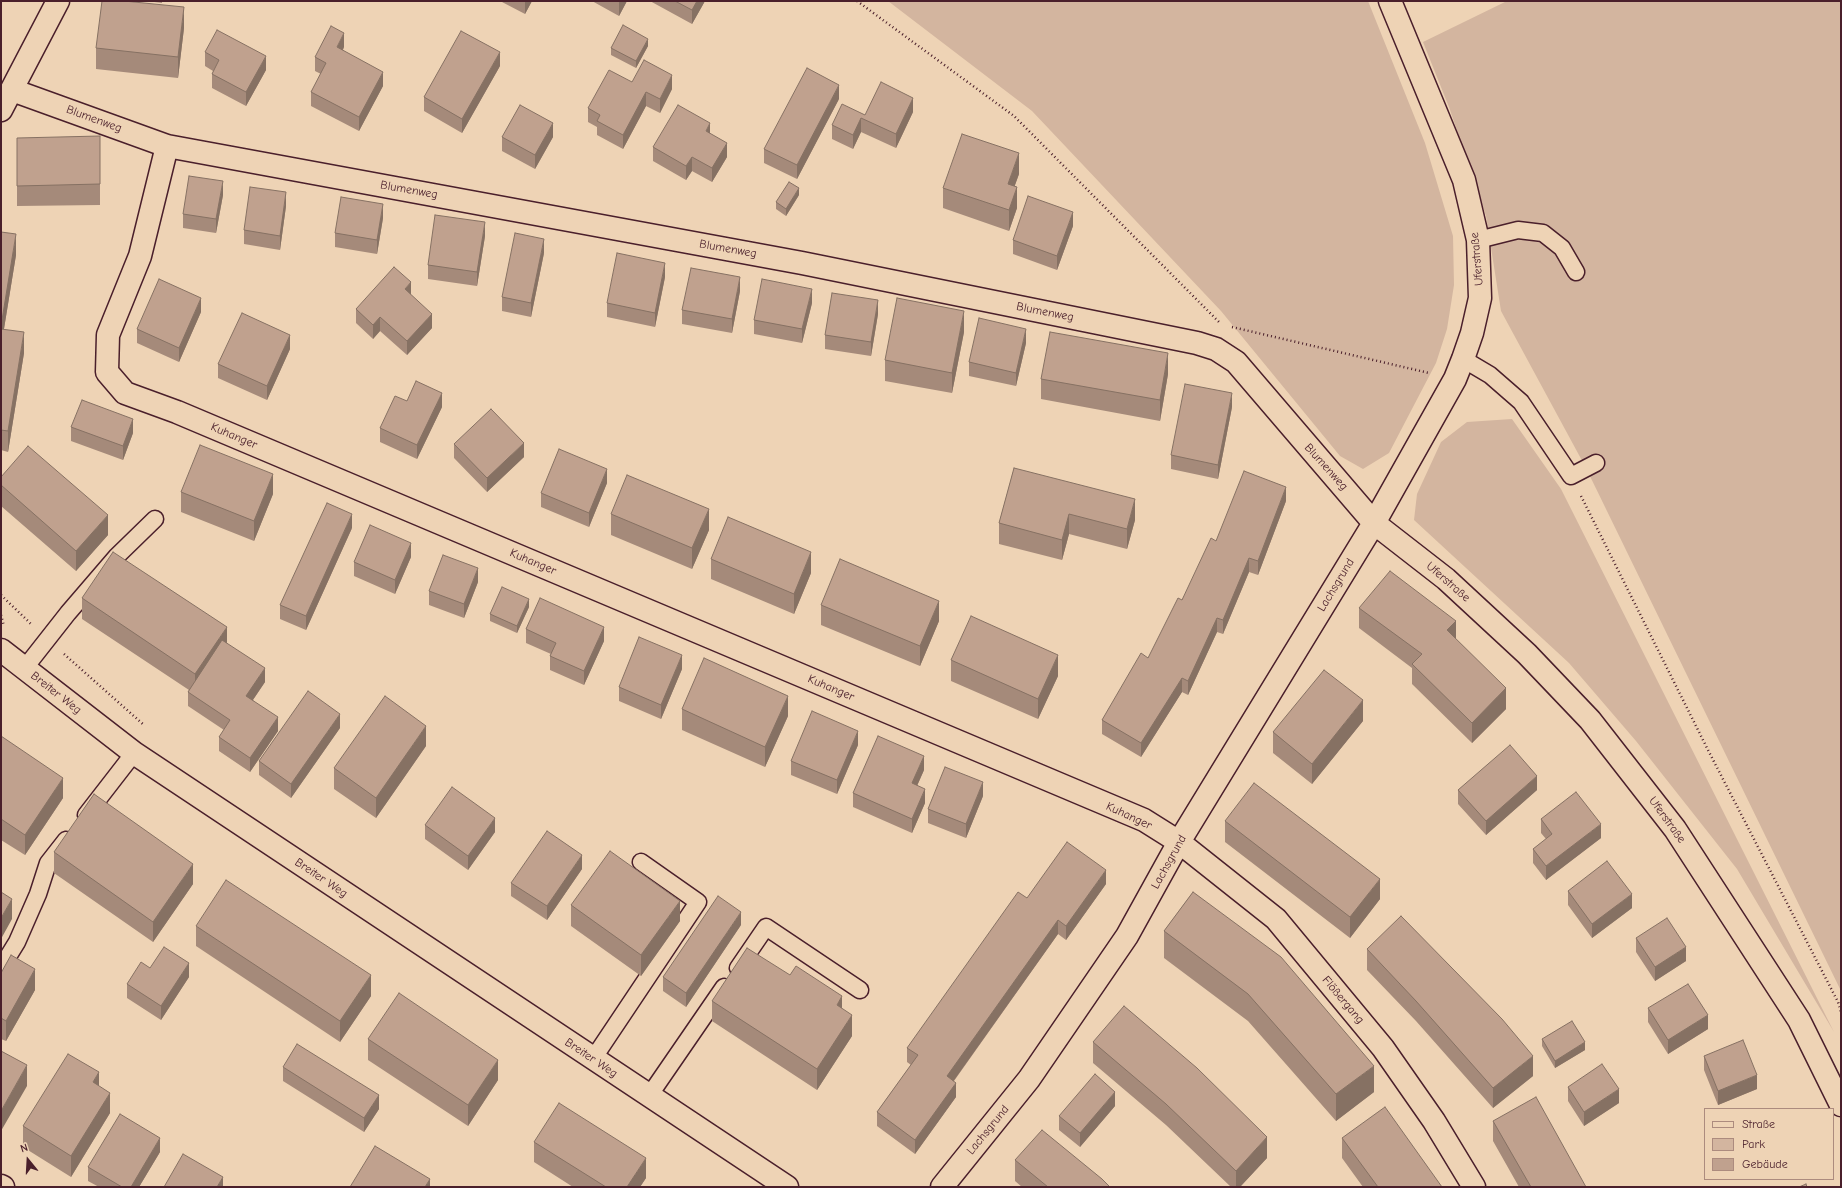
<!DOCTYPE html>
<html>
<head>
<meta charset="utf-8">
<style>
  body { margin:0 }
  #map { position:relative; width:1842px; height:1188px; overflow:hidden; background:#eed3b5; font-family:"Comic Neue",sans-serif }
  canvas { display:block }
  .frame { position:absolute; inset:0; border:2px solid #4a1f2b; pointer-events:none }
  .legend { position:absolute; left:1704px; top:1108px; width:130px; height:72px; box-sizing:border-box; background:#eed3b5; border:1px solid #ac8b7e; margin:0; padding:5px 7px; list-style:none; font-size:12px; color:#4a1f2b }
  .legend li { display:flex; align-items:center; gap:8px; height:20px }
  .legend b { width:20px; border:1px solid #ac8b7e }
  .north { position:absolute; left:8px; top:1140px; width:40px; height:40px; -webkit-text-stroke:3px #eed3b5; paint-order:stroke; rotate:342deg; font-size:11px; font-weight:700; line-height:16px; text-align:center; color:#4a1f2b }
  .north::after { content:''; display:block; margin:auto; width:14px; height:18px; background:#4a1f2b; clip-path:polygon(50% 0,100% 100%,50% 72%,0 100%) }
</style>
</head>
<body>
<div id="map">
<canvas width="1842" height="1188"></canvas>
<div class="frame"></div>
<ul class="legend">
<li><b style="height:5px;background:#eed3b5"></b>Straße</li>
<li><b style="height:11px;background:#d3b59f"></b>Park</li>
<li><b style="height:11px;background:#c0a18e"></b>Gebäude</li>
</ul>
<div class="north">N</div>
</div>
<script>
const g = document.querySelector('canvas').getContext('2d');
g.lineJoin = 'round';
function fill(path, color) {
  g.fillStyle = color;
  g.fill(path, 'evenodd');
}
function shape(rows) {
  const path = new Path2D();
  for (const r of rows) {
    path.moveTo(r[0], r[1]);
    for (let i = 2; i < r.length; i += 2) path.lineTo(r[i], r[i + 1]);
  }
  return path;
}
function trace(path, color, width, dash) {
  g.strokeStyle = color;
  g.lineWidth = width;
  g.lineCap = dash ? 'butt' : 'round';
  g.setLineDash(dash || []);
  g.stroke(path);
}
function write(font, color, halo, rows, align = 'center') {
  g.font = font + ' "Comic Neue",sans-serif';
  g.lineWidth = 3.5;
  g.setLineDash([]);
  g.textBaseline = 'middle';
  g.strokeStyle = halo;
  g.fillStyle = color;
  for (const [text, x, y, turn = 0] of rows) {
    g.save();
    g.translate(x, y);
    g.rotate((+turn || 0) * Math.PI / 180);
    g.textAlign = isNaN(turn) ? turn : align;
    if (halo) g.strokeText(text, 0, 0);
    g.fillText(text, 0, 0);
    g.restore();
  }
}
fill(shape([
  [888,1,1368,1,1425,143,1453,236,1454,285,1447,329,1436,363,1389,453,1363,469,1340,456,1221,311,1032,111],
  [1507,1,1841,1,1841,991,1586,468,1501,311,1486,216,1449,107,1423,42],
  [1512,419,1561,489,1834,1032,1737,869,1636,741,1569,663,1414,520,1417,494,1441,442,1467,422]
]), '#d3b59f');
const lane = shape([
  [1478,240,1518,230,1543,233,1562,248,1576,272],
  [1463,359,1490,375,1521,402,1571,476,1596,463],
  [24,669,68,613,117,556,155,519],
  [86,815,134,753],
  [1,968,17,942,38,894,48,863,66,840],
  [738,968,766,927,860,990],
  [593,1059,698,902,641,862],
  [649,1096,724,987]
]);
const street = shape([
  [12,90,167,146,802,263,1197,343,1216,349,1236,362,1374,523,1446,579,1527,654,1590,720,1675,829,1799,1020,1841,1105],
  [1,110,58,1],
  [167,146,140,256,108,335,107,372,125,393,177,412,1144,820,1179,842,1276,919,1383,1048,1434,1121,1474,1187],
  [1,650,134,753,787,1187],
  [1,1186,3,1187],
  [942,1187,1029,1079,1127,936,1179,842,1374,523,1455,379,1463,359,1472,333,1480,298,1478,240,1464,180,1390,1]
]);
trace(lane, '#4a1f2b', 19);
trace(street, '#4a1f2b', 25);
trace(shape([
  [857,1,1014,116,1219,322],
  [1232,327,1429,373],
  [1581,496,1709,752,1838,1002,1841,1012],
  [1,595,31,624],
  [1,615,4,626],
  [64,654,144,725]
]), '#4a1f2b', 2.5, [1, 3]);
trace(lane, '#eed3b5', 16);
trace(street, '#eed3b5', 22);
fill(shape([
  [147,1,162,1,162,3],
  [502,1,532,1,525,14,502,2],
  [592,1,627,1,619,16],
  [650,1,705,1,692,24],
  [184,28,178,78,96,69,96,48],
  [648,46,636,68,611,55,611,48],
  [344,47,343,50,383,86,359,131,311,106,311,92,321,74,315,71,315,57],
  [205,52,266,70,246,106,212,88,212,74,213,71,205,66],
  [500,66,462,133,424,111,424,97],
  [632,82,672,89,660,113,646,106,623,149,597,135,597,127,588,122,588,108],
  [839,99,797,179,764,163,764,149],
  [913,112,896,148,861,132,853,149,832,139,832,125,865,115],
  [710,134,727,157,712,182,692,171,686,180,653,161,653,147],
  [502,137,553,137,535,169,502,151],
  [17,138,100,184,100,205,17,206],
  [1019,174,1014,187,1017,208,1009,231,943,208,943,188],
  [223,195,216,233,183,228,183,214],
  [799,195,786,216,776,209,776,202],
  [286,206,280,250,244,244,244,230],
  [383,218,377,254,335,247,335,233],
  [1073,226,1057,270,1013,254,1013,240],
  [1,232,16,255,4,329,24,353,8,452,1,450],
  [485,236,477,286,428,279,428,265],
  [544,253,531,317,502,311,502,297],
  [665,277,655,327,607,317,607,303],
  [740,291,732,333,682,324,682,310],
  [411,295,432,328,407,355,380,331,373,339,356,323,356,309],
  [812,303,802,343,754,334,754,320],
  [201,312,179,362,137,343,137,329],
  [878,314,871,356,825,349,825,335],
  [964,332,952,393,885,381,885,360],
  [1026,343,1016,386,969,376,969,362],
  [290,349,267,400,218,378,218,364],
  [1168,374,1160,421,1041,399,1041,379],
  [407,401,442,407,417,459,380,442,380,428],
  [1232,407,1218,479,1171,469,1171,455],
  [71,427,133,433,123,460,71,441],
  [454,444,524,457,487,492,454,458],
  [1014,468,1135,520,1127,549,1069,534,1062,560,999,544,999,523],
  [1,477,108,535,76,571,1,506],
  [607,483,589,527,541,507,541,493],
  [181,492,273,494,254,541,181,512],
  [1286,501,1258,575,1249,572,1223,634,1217,632,1188,695,1182,692,1141,757,1102,734,1102,720,1148,658,1216,541],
  [611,514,709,530,692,569,611,535],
  [352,528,306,630,280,619,280,605],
  [411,557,395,594,354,576,354,562],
  [711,559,811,573,794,614,711,579],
  [478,582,464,618,429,605,429,591],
  [82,598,227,643,265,682,253,700,278,731,250,772,219,751,219,737,224,730,188,706,188,692,189,690,82,619],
  [821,605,939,621,920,666,821,625],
  [529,607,517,633,490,621,490,614],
  [1359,608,1456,640,1506,709,1472,743,1412,684,1412,668,1359,628],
  [526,629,604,641,584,685,550,670,550,656,551,654,526,643],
  [951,660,1058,676,1038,719,951,681],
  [682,669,661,719,619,701,619,687],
  [682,709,788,716,765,767,682,730],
  [1363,721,1312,784,1273,753,1273,732],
  [340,728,291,798,259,775,259,761],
  [1,736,63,798,25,855,1,840],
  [858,745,837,794,791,775,791,761],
  [426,746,376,818,334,789,334,768],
  [924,770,917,786,925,803,912,833,853,807,853,793],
  [1458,790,1537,790,1486,835,1458,804],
  [983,796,966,838,928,823,928,809],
  [1541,819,1601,838,1546,880,1533,863,1533,849,1546,839,1541,833],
  [1225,821,1380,899,1350,938,1225,842],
  [425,825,495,832,468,870,425,839],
  [54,852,193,884,153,942,54,873],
  [582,869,547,920,511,896,511,883],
  [1106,884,1066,940,1058,934,954,1081,956,1097,915,1154,877,1126,877,1112,911,1065,907,1062,907,1048,1027,898],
  [1568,891,1632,908,1592,938,1568,905],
  [1193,892,1374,1092,1336,1121,1248,1021,1164,958,1164,931],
  [571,905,680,921,641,976,571,926],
  [741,925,686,1007,663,991,663,977],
  [196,926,371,996,340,1042,196,946],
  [1636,938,1686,961,1655,981,1636,952],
  [1367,949,1533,1076,1493,1108,1416,1021,1367,970],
  [150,968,189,977,161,1020,127,998,127,984],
  [1,973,35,990,6,1041,1,1039],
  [790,975,842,1009,852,1036,817,1090,712,1021,712,1001],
  [1648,1008,1708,1029,1668,1054,1648,1022],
  [368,1039,498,1080,468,1126,368,1060],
  [1542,1039,1585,1050,1555,1068,1542,1046],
  [1093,1042,1267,1158,1240,1187,1231,1187,1166,1125,1093,1063],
  [1704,1056,1757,1089,1718,1105,1704,1070],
  [283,1067,379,1109,364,1132,283,1081],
  [99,1086,110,1113,71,1177,23,1147,23,1126],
  [1568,1087,1619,1103,1584,1126,1568,1101],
  [1115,1106,1080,1147,1059,1130,1059,1116],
  [1493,1121,1586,1187,1519,1187,1493,1141],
  [1342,1138,1442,1187,1363,1187,1342,1158],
  [534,1142,646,1178,640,1187,573,1187,534,1162],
  [160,1152,139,1187,99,1187,88,1181,88,1167],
  [1015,1160,1110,1187,1022,1187,1015,1181]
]), '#a58a7a');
fill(shape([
  [525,1,532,1,525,14],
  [619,1,627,1,619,16],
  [697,1,705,1,692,24,692,10],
  [184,7,184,28,178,78,178,57],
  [344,33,344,47,337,61,337,47],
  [648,39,648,46,636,68,636,61],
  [500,52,500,66,462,133,462,119],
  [266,56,266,70,246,106,246,92],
  [383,72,383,86,359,131,359,117],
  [672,75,672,89,660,113,660,99],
  [839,85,839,99,797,179,797,165],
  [646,92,646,106,623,149,623,135],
  [913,98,913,112,896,148,896,134],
  [861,118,861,132,853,149,853,135],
  [553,123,553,137,535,169,535,155],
  [710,123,710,137,706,131],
  [727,143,727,157,712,182,712,168],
  [1019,153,1019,174,1008,205,1008,184],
  [692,157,692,171,686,180,686,166],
  [223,181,223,195,216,233,216,219],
  [1017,187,1017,208,1009,231,1009,210],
  [799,188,799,195,786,216,786,209],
  [286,192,286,206,280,250,280,236],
  [383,204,383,218,377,254,377,240],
  [1073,212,1073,226,1057,270,1057,256],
  [485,222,485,236,477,286,477,272],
  [16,234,16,255,1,347,1,326],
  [544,239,544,253,531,317,531,303],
  [665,263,665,277,655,327,655,313],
  [740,277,740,291,732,333,732,319],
  [411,282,411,296,405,289],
  [812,289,812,303,802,343,802,329],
  [201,298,201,312,179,362,179,348],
  [878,300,878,314,871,356,871,342],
  [964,311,964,332,952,393,952,373],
  [432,314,432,328,407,355,407,341],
  [380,317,380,331,373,339,373,325],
  [1026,329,1026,343,1016,386,1016,373],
  [24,332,24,353,8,452,8,431],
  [290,335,290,349,267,400,267,386],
  [1168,353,1168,374,1160,421,1160,400],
  [442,393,442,407,417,459,417,445],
  [1232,393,1232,407,1218,479,1218,465],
  [133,419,133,433,123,460,123,446],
  [524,443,524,457,487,492,487,478],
  [607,469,607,483,589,527,589,513],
  [273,474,273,494,254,541,254,521],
  [1286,487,1286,501,1258,575,1258,561],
  [1135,499,1135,520,1127,549,1127,529],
  [709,509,709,530,692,569,692,548],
  [352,514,352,528,306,630,306,616],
  [1069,514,1069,534,1062,560,1062,540],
  [108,515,108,535,76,571,76,551],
  [411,543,411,557,395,594,395,580],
  [811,552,811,573,794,614,794,594],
  [1249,558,1249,572,1223,634,1223,620],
  [478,568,478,582,464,618,464,604],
  [529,599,529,607,517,633,517,626],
  [939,601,939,621,920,666,920,646],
  [1217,618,1217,632,1188,695,1188,681],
  [1456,621,1456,641,1447,630],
  [227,627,227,648,195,694,195,674],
  [604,627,604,641,584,685,584,671],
  [682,655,682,669,661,719,661,705],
  [1058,655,1058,676,1038,719,1038,699],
  [265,668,265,682,246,710,246,696],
  [1182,678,1182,692,1141,757,1141,743],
  [1506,688,1506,709,1472,743,1472,723],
  [788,696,788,716,765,767,765,747],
  [1363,700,1363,721,1312,784,1312,764],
  [340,714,340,728,291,798,291,784],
  [278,717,278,731,250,772,250,758],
  [426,726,426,746,376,818,376,798],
  [858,731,858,745,837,794,837,780],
  [924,756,924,770,912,797,912,783],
  [1537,776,1537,790,1486,835,1486,821],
  [63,778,63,798,25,855,25,835],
  [983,782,983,796,966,838,966,824],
  [925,789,925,803,912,833,912,819],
  [495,818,495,832,468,870,468,856],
  [1601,824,1601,838,1546,880,1546,866],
  [582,855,582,869,547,920,547,906],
  [193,864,193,884,153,942,153,922],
  [1106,870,1106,884,1066,940,1066,926],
  [1380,879,1380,899,1350,938,1350,917],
  [1632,894,1632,908,1592,938,1592,924],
  [12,899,12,919,1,939,1,918],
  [680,901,680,921,641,976,641,955],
  [741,912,741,925,686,1007,686,993],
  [1058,920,1058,934,947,1090,947,1076],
  [1686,947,1686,961,1655,981,1655,967],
  [189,963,189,977,161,1020,161,1006],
  [35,969,35,990,6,1041,6,1021],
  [371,975,371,996,340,1042,340,1021],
  [842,996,842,1017,837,1005],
  [852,1015,852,1036,817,1090,817,1069],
  [1708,1015,1708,1029,1668,1054,1668,1040],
  [1585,1042,1585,1050,1555,1068,1555,1061],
  [1533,1056,1533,1076,1493,1108,1493,1088],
  [498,1060,498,1080,468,1126,468,1105],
  [27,1065,27,1086,1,1131,1,1111],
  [1374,1066,1374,1092,1336,1121,1336,1094],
  [99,1072,99,1093,93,1082],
  [1757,1075,1757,1089,1718,1105,1718,1091],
  [956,1083,956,1097,915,1154,915,1140],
  [1619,1089,1619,1103,1584,1126,1584,1112],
  [1115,1092,1115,1106,1080,1147,1080,1133],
  [110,1093,110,1113,71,1177,71,1156],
  [379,1095,379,1109,364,1132,364,1118],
  [1267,1137,1267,1158,1240,1187,1236,1187,1236,1171],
  [160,1138,160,1152,139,1187,131,1187],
  [646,1158,646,1178,640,1187,627,1187],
  [223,1177,223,1187,217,1187],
  [430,1179,430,1187,425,1187]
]), '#867163');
const building = shape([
  [102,1,124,1,184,7,178,57,96,48,102,1],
  [675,1,697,1,692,10,675,1],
  [623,25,648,39,636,61,611,48,623,25],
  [331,26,344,33,337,47,383,72,359,117,311,92,326,63,315,57,331,26],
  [217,30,266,56,246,92,212,74,219,60,205,52,217,30],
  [461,31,500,52,462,119,424,97,461,31],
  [644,60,672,75,660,99,646,92,623,135,597,121,600,115,588,108,609,70,632,82,644,60],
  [807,68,839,85,797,165,764,149,807,68],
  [881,82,913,98,896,134,861,118,853,135,832,125,842,104,865,115,881,82],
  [520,105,553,123,535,155,502,137,520,105],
  [678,105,710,123,706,131,727,143,712,168,692,157,686,166,653,147,678,105],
  [962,134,1019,153,1008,184,1017,187,1009,210,943,188,962,134],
  [100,136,100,184,17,186,17,138,100,136],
  [189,176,223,181,216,219,183,214,189,176],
  [789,182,799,188,786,209,776,202,789,182],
  [250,187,286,192,280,236,244,230,250,187],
  [1028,196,1073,212,1057,256,1013,240,1028,196],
  [341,197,383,204,377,240,335,233,341,197],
  [435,215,485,222,477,272,428,265,435,215],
  [1,232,16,234,1,326,1,232],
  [515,233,544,239,531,303,502,297,515,233],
  [617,253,665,263,655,313,607,303,617,253],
  [394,267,411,282,405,289,432,314,407,341,380,317,373,325,356,309,394,267],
  [691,268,740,277,732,319,682,310,691,268],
  [159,279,201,298,179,348,137,329,159,279],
  [762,279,812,289,802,329,754,320,762,279],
  [832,293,878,300,871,342,825,335,832,293],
  [897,298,964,311,952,373,885,360,897,298],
  [242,313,290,335,267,386,218,364,242,313],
  [979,318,1026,329,1016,373,969,362,979,318],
  [1,329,24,332,8,431,1,430,1,329],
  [1050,332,1168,353,1160,400,1041,379,1050,332],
  [416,381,442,393,417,445,380,428,395,396,407,401,416,381],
  [1185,384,1232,393,1218,465,1171,455,1185,384],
  [82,400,133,419,123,446,71,427,82,400],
  [491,409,524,443,487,478,454,444,491,409],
  [200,445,273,474,254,521,181,492,200,445],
  [28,446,108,515,76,551,1,485,1,477,28,446],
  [559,449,607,469,589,513,541,493,559,449],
  [1014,468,1135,499,1127,529,1069,514,1062,540,999,523,1014,468],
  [1244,471,1286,487,1258,561,1249,558,1223,620,1217,618,1188,681,1182,678,1141,743,1102,720,1141,653,1148,658,1178,598,1182,600,1211,538,1216,541,1244,471],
  [627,475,709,509,692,548,611,514,627,475],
  [327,503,352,514,306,616,280,605,327,503],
  [728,517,811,552,794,594,711,559,728,517],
  [370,525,411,543,395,580,354,562,370,525],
  [113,552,227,627,195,674,82,598,113,552],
  [443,555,478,568,464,604,429,591,443,555],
  [840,559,939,601,920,646,821,605,840,559],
  [1390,571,1456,621,1447,630,1506,688,1472,723,1412,664,1422,654,1359,608,1390,571],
  [502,587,529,599,517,626,490,614,502,587],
  [540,598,604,627,584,671,550,656,556,643,526,629,540,598],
  [971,616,1058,655,1038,699,951,660,971,616],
  [639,637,682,655,661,705,619,687,639,637],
  [222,640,265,668,246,696,278,717,250,758,219,737,230,720,188,692,222,640],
  [704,658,788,696,765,747,682,709,704,658],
  [1324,670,1363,700,1312,764,1273,732,1324,670],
  [308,691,340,714,291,784,259,761,308,691],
  [385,696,426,726,376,798,334,768,385,696],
  [812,711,858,731,837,780,791,761,812,711],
  [1,736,63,778,25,835,1,819,1,736],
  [878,736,924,756,912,783,925,789,912,819,853,793,878,736],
  [1510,745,1537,776,1486,821,1458,790,1510,745],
  [945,767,983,782,966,824,928,809,945,767],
  [1254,783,1380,879,1350,917,1225,821,1254,783],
  [452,787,495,818,468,856,425,825,452,787],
  [1576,792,1601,824,1546,866,1533,849,1552,834,1541,819,1576,792],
  [94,794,193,864,153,922,54,852,94,794],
  [547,831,582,855,547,906,511,883,547,831],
  [1067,842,1106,870,1066,926,1058,920,947,1076,956,1083,915,1140,877,1112,918,1055,907,1048,1018,892,1027,898,1067,842],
  [610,851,680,901,641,955,571,905,610,851],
  [1607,861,1632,894,1592,924,1568,891,1607,861],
  [226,880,371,975,340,1021,196,926,226,880],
  [1,892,12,899,1,918,1,892],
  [1193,892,1281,957,1374,1066,1336,1094,1248,994,1164,931,1193,892],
  [718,896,741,912,686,993,663,977,718,896],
  [1401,916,1502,1019,1533,1056,1493,1088,1416,1001,1367,949,1401,916],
  [1667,918,1686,947,1655,967,1636,938,1667,918],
  [164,947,189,963,161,1006,127,984,141,962,150,968,164,947],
  [747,948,790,975,796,966,842,996,837,1005,852,1015,817,1069,712,1001,747,948],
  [11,955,35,969,6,1021,1,1018,1,973,11,955],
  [1688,984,1708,1015,1668,1040,1648,1008,1688,984],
  [399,993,498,1060,468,1105,368,1039,399,993],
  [1124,1006,1197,1068,1267,1137,1236,1171,1166,1104,1093,1042,1124,1006],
  [1572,1021,1585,1042,1555,1061,1542,1039,1572,1021],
  [1743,1040,1757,1075,1718,1091,1704,1056,1743,1040],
  [297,1044,379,1095,364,1118,283,1067,297,1044],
  [1,1051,27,1065,1,1111,1,1051],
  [68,1054,99,1072,93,1082,110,1093,71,1156,23,1126,68,1054],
  [1602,1064,1619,1089,1584,1112,1568,1087,1602,1064],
  [1095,1074,1115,1092,1080,1133,1059,1116,1095,1074],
  [1536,1097,1586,1187,1531,1187,1493,1121,1536,1097],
  [559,1103,646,1158,627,1187,606,1187,534,1142,559,1103],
  [1385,1107,1442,1187,1378,1187,1342,1138,1385,1107],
  [120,1114,160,1138,131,1187,122,1187,88,1167,120,1114],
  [1042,1130,1102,1179,1110,1187,1048,1187,1015,1160,1042,1130],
  [375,1146,430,1179,425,1187,350,1187,375,1146],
  [183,1154,223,1177,217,1187,164,1187,183,1154],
  [1806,1184,1807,1187,1799,1187,1806,1184]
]);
fill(building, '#c0a18e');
trace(building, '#867163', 1);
write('12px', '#4a1f2b', '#eed3b5', [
  ["Blumenweg",94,119,20],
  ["Blumenweg",409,190,10],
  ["Blumenweg",728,249,10],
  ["Uferstraße",1477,259,-95],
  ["Blumenweg",1045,312,11],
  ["Kuhanger",234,436,23],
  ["Blumenweg",1326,467,48],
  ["Kuhanger",533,562,23],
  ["Uferstraße",1448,582,41],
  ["Lachsgrund",1336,585,-59],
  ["Kuhanger",831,688,23],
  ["Breiter Weg",56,693,38],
  ["Kuhanger",1129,816,25],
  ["Uferstraße",1667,820,54],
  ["Lachsgrund",1169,862,-61],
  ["Breiter Weg",321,878,34],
  ["Flößergang",1343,1000,50],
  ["Breiter Weg",591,1058,34],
  ["Lachsgrund",988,1130,-51]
]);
</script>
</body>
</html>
